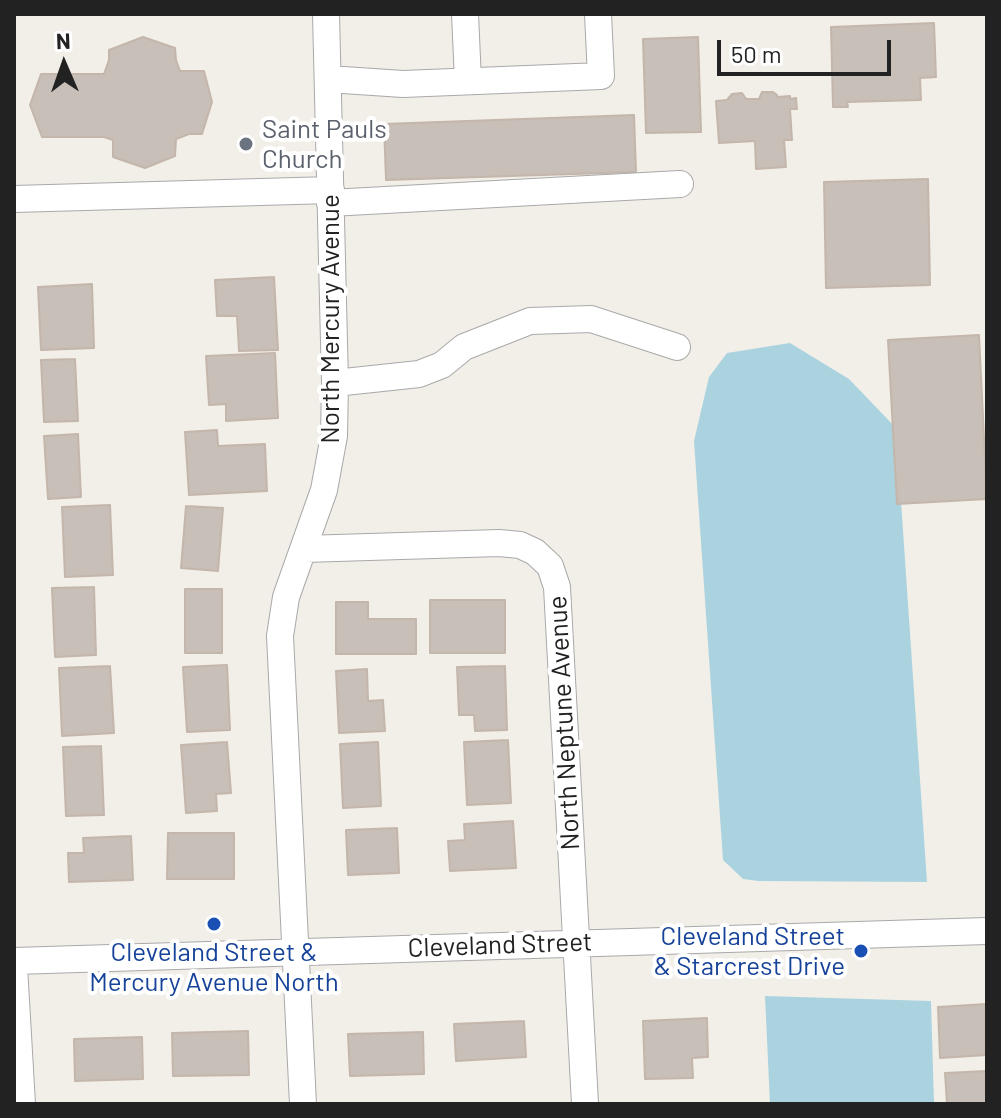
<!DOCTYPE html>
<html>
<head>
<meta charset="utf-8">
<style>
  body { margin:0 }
  #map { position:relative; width:1001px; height:1118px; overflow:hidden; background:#f2efe9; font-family:Barlow,sans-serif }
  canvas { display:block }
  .frame { position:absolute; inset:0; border:16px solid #222; pointer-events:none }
  .north { position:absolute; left:24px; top:24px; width:80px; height:80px; -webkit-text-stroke:6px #fff; paint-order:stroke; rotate:358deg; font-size:22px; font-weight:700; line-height:32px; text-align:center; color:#222 }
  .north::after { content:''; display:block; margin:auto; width:28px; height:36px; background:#222; clip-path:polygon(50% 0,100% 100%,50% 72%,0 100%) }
  .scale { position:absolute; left:717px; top:40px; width:174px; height:36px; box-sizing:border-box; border:4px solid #222; border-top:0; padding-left:10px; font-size:24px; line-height:28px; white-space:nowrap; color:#222; -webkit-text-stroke:6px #fff; paint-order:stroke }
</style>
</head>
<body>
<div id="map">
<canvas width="1001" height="1118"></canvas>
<div class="frame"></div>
<div class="north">N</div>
<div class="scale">50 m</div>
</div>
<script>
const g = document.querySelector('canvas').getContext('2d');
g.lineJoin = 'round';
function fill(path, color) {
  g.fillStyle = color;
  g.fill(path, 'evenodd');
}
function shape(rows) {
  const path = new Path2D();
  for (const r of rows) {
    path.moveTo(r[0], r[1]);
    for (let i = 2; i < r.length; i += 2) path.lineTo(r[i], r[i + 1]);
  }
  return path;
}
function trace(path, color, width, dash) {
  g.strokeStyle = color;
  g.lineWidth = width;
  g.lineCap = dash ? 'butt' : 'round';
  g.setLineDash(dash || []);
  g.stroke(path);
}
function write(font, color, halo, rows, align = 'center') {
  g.font = font + ' Barlow,sans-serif';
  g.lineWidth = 8;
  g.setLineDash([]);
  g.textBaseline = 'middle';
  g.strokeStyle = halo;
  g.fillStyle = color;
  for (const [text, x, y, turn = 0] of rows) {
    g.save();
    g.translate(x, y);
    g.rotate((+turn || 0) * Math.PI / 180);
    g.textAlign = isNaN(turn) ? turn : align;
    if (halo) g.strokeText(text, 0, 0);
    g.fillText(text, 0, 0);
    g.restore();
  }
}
fill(shape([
  [790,343,849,379,896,428,927,882,759,881,743,879,723,860,694,441,709,377,727,353],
  [765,996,931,1001,934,1104,770,1104]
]), '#aad3df');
const building = shape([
  [934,23,936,77,920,78,921,100,847,102,848,107,833,107,831,27,934,23],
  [143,37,175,48,176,60,180,71,204,71,212,102,202,134,189,134,176,139,175,156,145,168,113,157,113,140,104,137,42,137,30,105,41,74,104,74,109,60,109,50,143,37],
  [698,37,701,132,646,133,643,39,698,37],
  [762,92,773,92,777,95,777,97,790,96,790,99,796,98,797,109,790,109,792,140,784,140,786,167,756,169,755,141,719,143,716,101,727,100,732,94,742,93,746,99,759,99,762,92],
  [634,115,636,172,386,180,384,124,634,115],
  [928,179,930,285,826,288,824,182,928,179],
  [274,277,278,350,239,351,237,316,217,316,215,280,274,277],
  [92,284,94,348,41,350,38,287,92,284],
  [979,335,987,499,897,504,888,340,979,335],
  [275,353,278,418,226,421,226,404,209,405,206,356,275,353],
  [75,359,78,421,44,422,41,360,75,359],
  [217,430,218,446,265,444,267,491,189,495,185,432,217,430],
  [78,434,81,497,48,499,44,436,78,434],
  [110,505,113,575,65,577,62,507,110,505],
  [186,506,223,508,218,571,181,568,186,506],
  [94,587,96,655,55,657,52,588,94,587],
  [185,589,222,589,222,653,185,653,185,589],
  [430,600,505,600,505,653,430,653,430,600],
  [336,602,368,602,368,619,416,619,416,654,336,654,336,602],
  [227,665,230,730,187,732,183,667,227,665],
  [110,666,114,733,62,736,59,668,110,666],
  [505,666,507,730,475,731,474,715,459,715,457,667,505,666],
  [367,669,368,701,383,700,385,731,339,733,336,671,367,669],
  [508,740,511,803,467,805,464,742,508,740],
  [227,742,231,793,216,794,217,811,186,813,181,745,227,742],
  [378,742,381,806,343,808,340,744,378,742],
  [101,746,104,815,66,816,63,747,101,746],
  [513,821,516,868,450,871,448,841,465,840,464,824,513,821],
  [397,828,399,873,348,875,346,830,397,828],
  [168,833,234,833,234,879,167,879,168,833],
  [131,836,133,880,69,882,68,853,84,853,83,838,131,836],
  [987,1004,987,1055,940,1058,938,1007,987,1004],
  [707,1018,708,1057,692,1058,693,1078,645,1079,643,1021,707,1018],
  [524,1021,526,1057,456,1061,454,1024,524,1021],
  [248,1031,249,1075,173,1076,172,1033,248,1031],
  [423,1032,424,1074,350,1076,348,1034,423,1032],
  [142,1037,143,1079,75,1081,74,1039,142,1037],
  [987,1071,987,1104,947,1104,945,1073,987,1071]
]);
fill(building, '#c7bfb8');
trace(building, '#c4b6ab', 2);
const minor = shape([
  [465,14,468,81],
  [328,79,403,84,601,76,598,14],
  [14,199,331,190],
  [330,203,680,184],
  [335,383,419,374,442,365,464,347,530,321,591,319,677,347],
  [304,549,499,543,520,545,535,552,550,566,557,587,585,1104],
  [14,961,987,931],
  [14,966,22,1104],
  [303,1104,280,636,286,597,324,490,334,436,335,383,326,14]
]);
trace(minor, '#a9a9a9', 28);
trace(minor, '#fff', 26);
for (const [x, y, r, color] of [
  [246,144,8,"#6b7280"],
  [214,924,8,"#1a4fb4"],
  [861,951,8,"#1a4fb4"]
]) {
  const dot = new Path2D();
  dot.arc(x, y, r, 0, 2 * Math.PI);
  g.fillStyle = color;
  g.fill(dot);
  trace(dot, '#fff', 3);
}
write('26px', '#5b616d', '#fff', [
  ["Saint Pauls",262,129],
  ["Church",262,159]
], 'left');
write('26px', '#222', '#fff', [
  ["North Mercury Avenue",330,319,-90],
  ["North Neptune Avenue",564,723,-93],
  ["Cleveland Street",500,945,-2]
]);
write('26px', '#164399', '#fff', [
  ["Cleveland Street",845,936],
  ["& Starcrest Drive",845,966],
  ["Cleveland Street &",214,952,"center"],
  ["Mercury Avenue North",214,982,"center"]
], 'right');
</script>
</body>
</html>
